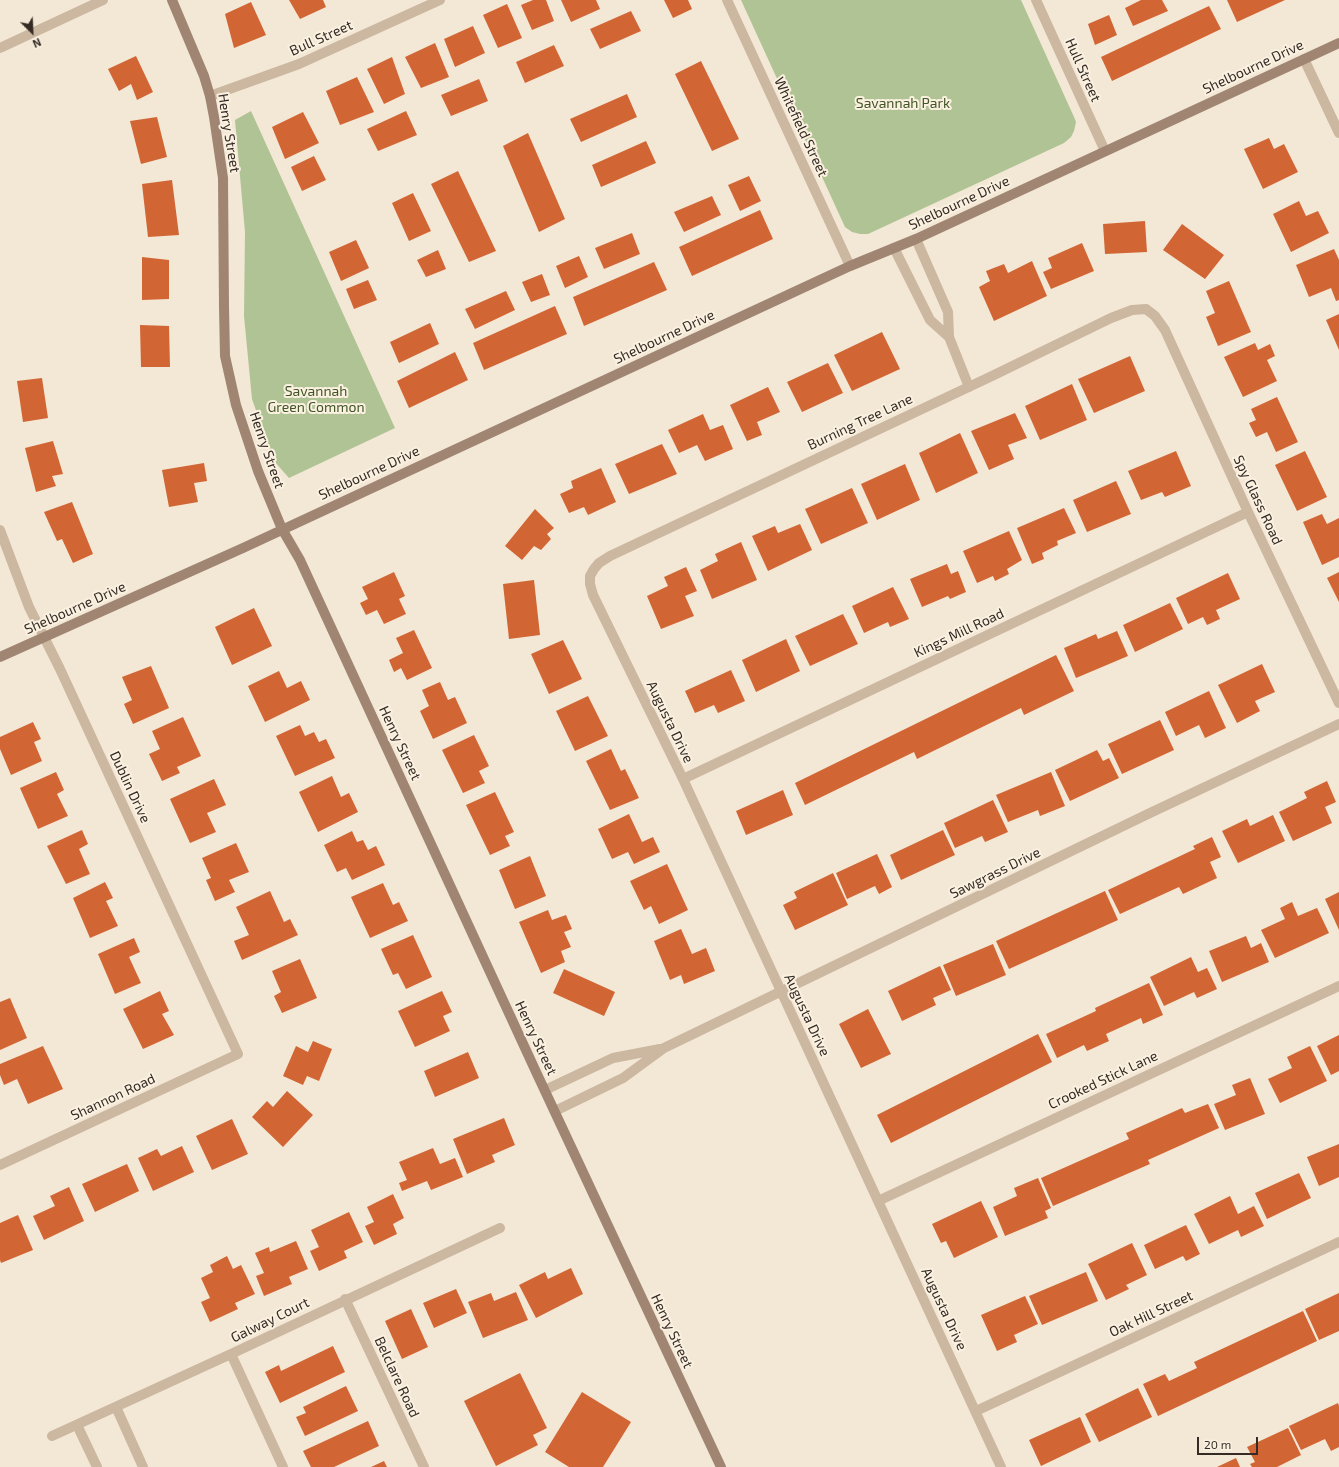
<!DOCTYPE html>
<html>
<head>
<meta charset="utf-8">
<style>
  body { margin:0 }
  #map { position:relative; width:1339px; height:1467px; overflow:hidden; background:#f3e7d5; font-family:"Exo 2",sans-serif }
  canvas { display:block }
  .north { position:absolute; left:12px; top:12px; width:40px; height:40px; -webkit-text-stroke:3px #fbf1e1; paint-order:stroke; rotate:156deg; font-size:11px; font-weight:700; line-height:16px; text-align:center; color:#352b24 }
  .north::after { content:''; display:block; margin:auto; width:14px; height:18px; background:#352b24; clip-path:polygon(50% 0,100% 100%,50% 72%,0 100%) }
  .scale { position:absolute; left:1197px; top:1437px; width:61px; height:18px; box-sizing:border-box; border:2px solid #352b24; border-top:0; padding-left:5px; font-size:12px; line-height:14px; white-space:nowrap; color:#352b24; -webkit-text-stroke:3px #fbf1e1; paint-order:stroke }
</style>
</head>
<body>
<div id="map">
<canvas width="1339" height="1467"></canvas>
<div class="north">N</div>
<div class="scale">20 m</div>
</div>
<script>
const g = document.querySelector('canvas').getContext('2d');
g.lineJoin = 'round';
function fill(path, color) {
  g.fillStyle = color;
  g.fill(path, 'evenodd');
}
function shape(rows) {
  const path = new Path2D();
  for (const r of rows) {
    path.moveTo(r[0], r[1]);
    for (let i = 2; i < r.length; i += 2) path.lineTo(r[i], r[i + 1]);
  }
  return path;
}
function trace(path, color, width, dash) {
  g.strokeStyle = color;
  g.lineWidth = width;
  g.lineCap = dash ? 'butt' : 'round';
  g.setLineDash(dash || []);
  g.stroke(path);
}
function write(font, color, halo, rows, align = 'center') {
  g.font = font + ' "Exo 2",sans-serif';
  g.lineWidth = 4;
  g.setLineDash([]);
  g.textBaseline = 'middle';
  g.strokeStyle = halo;
  g.fillStyle = color;
  for (const [text, x, y, turn = 0] of rows) {
    g.save();
    g.translate(x, y);
    g.rotate((+turn || 0) * Math.PI / 180);
    g.textAlign = isNaN(turn) ? turn : align;
    if (halo) g.strokeText(text, 0, 0);
    g.fillText(text, 0, 0);
    g.restore();
  }
}
fill(shape([
  [741,0,1021,0,1074,117,1076,122,1074,131,1071,137,1064,143,868,234,860,234,852,232,845,227],
  [251,111,395,428,289,478,274,461,252,399,244,316,245,232,235,120]
]), '#b0c394');
fill(shape([
  [289,0,323,0,326,7,300,19],
  [533,0,546,0,554,21,532,30,521,5],
  [561,0,596,0,600,9,571,22],
  [664,0,688,0,692,9,673,18],
  [1141,0,1162,0,1168,11,1133,26,1125,8],
  [1227,0,1285,0,1237,22],
  [251,2,266,35,234,48,225,14],
  [507,4,522,38,498,48,483,15],
  [1209,6,1221,29,1112,81,1101,57],
  [631,11,641,31,600,49,590,29],
  [1109,15,1117,35,1095,45,1088,24],
  [473,26,485,53,455,67,444,39],
  [435,43,449,77,421,88,405,57],
  [554,45,564,66,525,83,516,62],
  [136,56,153,92,137,100,131,84,119,91,108,69],
  [392,57,405,94,384,104,367,69],
  [701,61,739,139,712,151,675,74],
  [357,77,374,112,340,125,326,91],
  [479,79,488,101,451,116,441,95],
  [627,94,637,117,581,142,570,119],
  [406,111,417,135,378,151,367,129],
  [303,112,319,143,285,159,272,127],
  [157,117,167,157,141,164,130,121],
  [528,133,565,219,539,232,503,146],
  [1269,138,1274,149,1284,144,1298,172,1263,189,1244,149],
  [646,141,656,163,601,187,592,165],
  [314,156,326,180,302,191,291,167],
  [458,171,496,251,469,262,431,184],
  [749,176,761,201,740,211,728,185],
  [172,180,179,235,148,237,142,184],
  [413,193,431,231,409,241,392,203],
  [712,196,721,215,684,232,674,212],
  [1299,201,1306,216,1318,211,1329,233,1291,252,1273,214],
  [760,210,773,239,692,276,679,247],
  [1145,221,1147,252,1105,254,1103,224],
  [1182,224,1224,255,1205,279,1163,250],
  [632,233,640,254,604,269,595,248],
  [356,240,369,268,341,281,329,252],
  [1082,243,1094,271,1051,289,1043,272,1052,268,1048,258],
  [1334,249,1339,260,1339,300,1336,301,1331,288,1309,297,1296,265],
  [438,250,446,269,426,277,417,260],
  [579,256,588,277,565,288,556,266],
  [142,257,169,260,169,299,142,300],
  [1032,261,1047,296,994,321,979,287,990,281,986,271,1004,264,1008,273],
  [654,262,667,290,584,326,573,297],
  [542,274,550,295,531,302,522,282],
  [368,280,377,300,354,309,346,289],
  [1229,281,1251,332,1218,346,1206,317,1215,313,1206,291],
  [506,291,515,310,475,329,465,309],
  [555,306,567,334,484,370,473,343],
  [1339,314,1339,350,1326,320],
  [430,323,439,344,399,363,390,342],
  [140,325,169,326,170,367,141,367],
  [882,332,900,369,852,391,834,355],
  [1255,343,1258,350,1270,344,1275,356,1267,360,1277,381,1243,397,1224,357],
  [455,352,468,380,409,408,397,381],
  [1130,356,1145,391,1094,413,1078,379],
  [828,363,843,393,802,412,787,382],
  [42,378,48,418,23,422,17,381],
  [1072,384,1087,420,1040,440,1025,406],
  [768,387,780,412,757,422,762,435,747,441,730,405],
  [1277,397,1298,442,1276,452,1267,432,1256,437,1249,423,1256,420,1251,409],
  [1015,413,1027,438,1008,445,1014,459,989,470,971,431],
  [703,414,710,430,723,425,733,449,705,461,697,445,679,453,668,430],
  [960,433,978,473,936,493,919,453],
  [53,441,63,474,52,476,56,486,36,492,25,448],
  [662,444,677,474,629,494,615,464],
  [1176,451,1191,486,1165,497,1162,492,1141,500,1128,471],
  [1305,451,1327,497,1297,511,1275,465],
  [204,463,207,481,194,483,198,502,169,507,162,470],
  [905,464,920,500,877,520,861,484],
  [601,468,616,502,588,515,584,507,569,513,560,494,573,488,571,481],
  [1116,481,1131,514,1087,532,1073,500],
  [852,488,868,523,821,544,805,509],
  [72,502,93,554,73,563,62,539,57,541,44,512],
  [1064,508,1076,533,1057,541,1058,545,1042,553,1044,559,1032,564,1017,528],
  [535,509,554,528,547,534,551,539,541,550,534,546,522,560,505,546],
  [1322,514,1327,524,1339,518,1339,557,1322,565,1303,522],
  [800,524,812,550,768,571,752,536,775,526,778,533],
  [1009,531,1022,560,1007,569,1009,574,995,581,993,576,977,583,963,551],
  [741,542,757,580,712,599,700,570,718,561,715,554],
  [947,564,951,574,958,571,966,592,950,599,948,596,922,607,910,579],
  [686,567,697,591,685,596,694,616,661,629,647,596,668,586,664,577],
  [394,572,405,596,399,599,406,614,384,624,377,610,366,615,360,603,368,599,362,587],
  [1339,572,1339,602,1327,578],
  [1228,573,1240,599,1216,610,1220,619,1207,625,1203,617,1188,624,1176,598],
  [534,580,540,635,509,639,503,584],
  [893,587,909,619,890,627,888,622,864,633,852,606],
  [1170,603,1183,629,1135,652,1123,625],
  [254,608,272,646,232,665,215,627],
  [843,614,858,644,810,666,795,636],
  [414,630,432,668,407,680,401,668,394,672,389,660,403,653,396,638],
  [1117,631,1128,656,1076,678,1064,648,1096,634,1098,639],
  [786,639,800,671,756,692,742,660],
  [563,640,582,679,549,694,531,654],
  [1056,655,1074,691,1024,715,1021,708,917,759,914,752,805,805,795,783],
  [1262,664,1275,692,1255,701,1260,711,1237,723,1218,685],
  [151,666,169,708,133,724,124,704,132,700,122,677],
  [731,670,745,701,718,713,714,705,695,713,685,691],
  [279,671,287,688,301,681,310,700,265,722,248,686],
  [440,682,448,700,455,697,467,723,433,739,420,711,429,706,422,690],
  [1209,691,1226,728,1205,738,1199,725,1176,736,1165,712],
  [588,696,608,736,575,751,556,711],
  [183,717,201,756,177,767,180,773,162,781,149,754,160,749,152,731],
  [1160,720,1174,750,1122,774,1108,744],
  [33,722,41,739,34,742,42,761,11,775,0,749,0,737],
  [300,725,305,736,314,732,319,742,326,739,335,758,295,776,276,736],
  [474,735,489,766,479,771,485,783,463,793,442,750],
  [611,749,621,771,625,769,639,798,610,810,586,761],
  [1097,750,1103,761,1109,758,1119,778,1070,801,1055,770],
  [56,772,64,790,57,794,68,816,38,829,20,788],
  [1051,772,1065,806,1040,816,1038,810,1008,822,996,795],
  [332,776,341,797,349,793,358,812,318,832,299,792],
  [214,779,226,805,207,813,216,832,190,843,170,799],
  [1327,781,1336,802,1325,807,1332,823,1293,841,1279,812,1307,798,1304,792],
  [783,790,793,815,746,835,736,811],
  [495,792,514,832,505,836,510,846,490,855,466,805],
  [993,800,1008,832,985,842,982,836,955,848,944,823],
  [629,814,642,842,653,837,660,852,634,864,628,852,612,859,598,829],
  [1273,815,1285,841,1238,863,1222,831,1247,819,1250,826],
  [82,830,88,844,79,849,90,874,66,884,47,846],
  [943,830,955,855,901,880,890,855],
  [352,831,357,842,363,840,368,850,376,846,385,865,352,880,346,868,337,872,324,845],
  [1212,837,1221,857,1210,862,1217,878,1183,894,1179,887,1120,914,1108,890,1195,849,1193,846],
  [236,843,249,872,229,880,235,892,215,901,206,880,211,878,202,858],
  [877,854,892,887,879,894,875,886,847,899,836,873],
  [530,856,546,896,515,909,499,870],
  [667,864,688,910,659,924,651,906,644,910,630,881],
  [833,873,848,905,795,930,783,905,797,898,794,892],
  [105,882,113,898,106,901,118,926,90,938,73,898],
  [383,883,393,905,399,902,408,921,370,938,351,897],
  [270,891,284,922,290,919,298,935,242,960,234,941,249,935,236,907],
  [1105,891,1118,920,1009,969,996,941],
  [1339,892,1339,930,1325,899],
  [1292,902,1298,916,1317,908,1329,933,1275,958,1261,930,1285,919,1280,908],
  [548,910,552,920,566,915,572,929,564,932,571,947,561,951,565,962,541,973,519,922],
  [681,929,692,954,706,948,715,971,684,984,681,975,670,980,654,941],
  [413,935,432,977,406,989,398,973,393,975,381,949],
  [1246,936,1251,948,1261,943,1269,962,1222,982,1209,951],
  [134,938,140,952,129,957,141,983,115,994,98,954],
  [993,944,1006,975,956,996,943,965],
  [1191,957,1198,972,1207,968,1217,989,1197,998,1194,992,1164,1006,1150,977],
  [300,959,317,998,282,1013,274,996,281,992,272,971],
  [940,966,951,990,933,998,936,1005,902,1021,888,991],
  [564,969,615,992,604,1016,553,993],
  [1149,983,1163,1015,1143,1024,1141,1018,1106,1034,1109,1041,1087,1051,1084,1045,1057,1058,1046,1034,1096,1011,1095,1008],
  [160,991,169,1011,162,1014,174,1035,143,1049,123,1009],
  [442,991,452,1012,443,1016,450,1031,415,1047,398,1011],
  [10,998,27,1038,0,1050,0,1002],
  [868,1009,891,1054,861,1068,839,1024],
  [1038,1034,1052,1062,891,1143,877,1115],
  [1339,1035,1339,1071,1331,1075,1317,1046],
  [313,1041,332,1049,319,1081,307,1076,303,1085,283,1076,296,1046,308,1052],
  [43,1046,63,1089,28,1104,17,1079,4,1085,0,1075,0,1064],
  [1310,1046,1327,1081,1280,1103,1268,1079,1292,1068,1287,1057],
  [468,1052,479,1078,435,1097,424,1071],
  [1250,1078,1265,1114,1225,1130,1214,1104,1236,1095,1232,1085],
  [287,1091,313,1115,283,1147,252,1117,267,1101,273,1107],
  [1208,1104,1219,1128,1148,1160,1150,1164,1053,1206,1041,1178,1129,1139,1126,1133,1182,1108,1185,1113],
  [504,1118,515,1145,492,1155,495,1162,467,1174,453,1139],
  [232,1119,248,1154,212,1170,196,1136],
  [1339,1144,1339,1177,1319,1186,1307,1157],
  [182,1146,194,1172,153,1191,138,1158,157,1149,161,1156],
  [433,1148,440,1164,455,1158,463,1177,431,1190,427,1181,402,1191,399,1183,407,1180,399,1162],
  [127,1164,139,1191,95,1212,82,1184],
  [1299,1173,1311,1198,1267,1219,1255,1193],
  [1038,1178,1051,1208,1045,1211,1048,1218,1005,1236,993,1207,1017,1196,1014,1188],
  [69,1187,84,1221,44,1240,33,1216,55,1206,50,1196],
  [393,1194,404,1218,393,1224,397,1234,374,1245,365,1226,374,1222,367,1207],
  [1230,1196,1238,1214,1254,1206,1264,1226,1241,1237,1238,1230,1209,1244,1194,1214],
  [981,1201,998,1237,954,1258,946,1241,941,1243,932,1224],
  [349,1212,363,1242,344,1251,347,1258,319,1271,310,1251,319,1247,311,1230],
  [18,1215,33,1250,1,1263,0,1260,0,1223],
  [1186,1225,1200,1254,1186,1261,1183,1256,1155,1269,1144,1245],
  [296,1241,308,1269,289,1277,292,1284,264,1296,256,1276,264,1273,255,1253,269,1247,270,1252],
  [1132,1243,1147,1275,1126,1285,1129,1289,1106,1300,1088,1264],
  [227,1256,233,1269,241,1265,255,1294,235,1303,238,1309,210,1322,201,1302,210,1298,201,1278,213,1272,210,1265],
  [571,1268,583,1294,536,1318,519,1285,545,1272,548,1279],
  [1086,1272,1098,1301,1042,1325,1029,1296],
  [456,1289,467,1313,434,1328,423,1303],
  [516,1292,528,1320,483,1338,468,1302,491,1293,494,1301],
  [1339,1293,1339,1331,1319,1340,1305,1309],
  [1025,1296,1038,1324,1014,1335,1017,1342,997,1351,981,1315],
  [411,1309,428,1347,402,1359,385,1321],
  [1303,1311,1317,1341,1158,1416,1143,1384,1165,1374,1169,1381,1197,1368,1194,1362],
  [333,1346,345,1372,280,1403,265,1372,279,1365,281,1371],
  [520,1373,547,1428,533,1435,538,1445,496,1466,464,1401],
  [346,1386,358,1411,305,1436,296,1417,306,1413,303,1407],
  [1138,1388,1152,1417,1099,1442,1085,1414],
  [582,1392,631,1422,603,1467,569,1467,545,1452],
  [1338,1403,1339,1406,1339,1447,1331,1451,1325,1439,1301,1450,1289,1426],
  [1080,1417,1091,1442,1041,1466,1029,1440],
  [368,1421,379,1446,334,1467,311,1467,303,1451],
  [1288,1428,1301,1455,1277,1467,1252,1467,1250,1464,1255,1462,1247,1447],
  [1236,1458,1240,1467,1217,1467],
  [384,1461,387,1467,371,1467]
]), '#d26534');
trace(shape([
  [727,0,850,266],
  [1036,0,1105,151],
  [0,48,103,0],
  [1304,59,1339,133],
  [210,96,299,64,440,0],
  [916,239,948,312,949,337,969,387],
  [894,248,930,320,949,337],
  [0,530,29,607,60,669,238,1054,0,1165],
  [683,779,1248,512],
  [545,1090,613,1058,660,1049],
  [555,1111,623,1078,664,1048,1150,813,1339,724],
  [878,1201,1339,986],
  [345,1299,424,1467],
  [231,1354,283,1467],
  [116,1407,143,1467],
  [976,1411,1339,1242],
  [77,1425,97,1467],
  [52,1436,231,1354,500,1228],
  [1001,1467,683,779,593,595,590,584,590,576,594,569,599,563,610,556,992,376,1111,318,1132,310,1146,309,1155,316,1165,330,1248,512,1339,703]
]), '#ccb7a0', 10);
trace(shape([
  [172,0,204,76,210,96,214,117,223,178,224,307,225,356,236,405,258,471,282,529,300,560,537,1074,721,1467],
  [0,657,243,548,850,266,916,239,1339,43]
]), '#9f8572', 10);
write('14px', '#352b24', '#fbf1e1', [
  ["Bull Street",321,38,-24],
  ["Shelbourne Drive",1253,67,-25],
  ["Hull Street",1083,70,66],
  ["Whitefield Street",801,127,65],
  ["Henry Street",229,133,81],
  ["Shelbourne Drive",959,203,-25],
  ["Shelbourne Drive",664,337,-25],
  ["Burning Tree Lane",860,422,-25],
  ["Henry Street",267,450,71],
  ["Shelbourne Drive",369,473,-25],
  ["Spy Glass Road",1258,500,65],
  ["Shelbourne Drive",75,608,-24],
  ["Kings Mill Road",959,633,-25],
  ["Augusta Drive",670,722,64],
  ["Henry Street",400,743,65],
  ["Dublin Drive",130,787,65],
  ["Sawgrass Drive",995,873,-26],
  ["Augusta Drive",807,1015,65],
  ["Henry Street",536,1038,65],
  ["Crooked Stick Lane",1103,1080,-25],
  ["Shannon Road",113,1097,-25],
  ["Augusta Drive",944,1309,65],
  ["Oak Hill Street",1151,1314,-25],
  ["Galway Court",270,1320,-26],
  ["Henry Street",672,1331,65],
  ["Belclare Road",397,1377,65]
]);
write('14px', '#415526', '#fbf1e1', [
  ["Savannah Park",903,103],
  ["Savannah",316,391],
  ["Green Common",316,407]
]);
</script>
</body>
</html>
